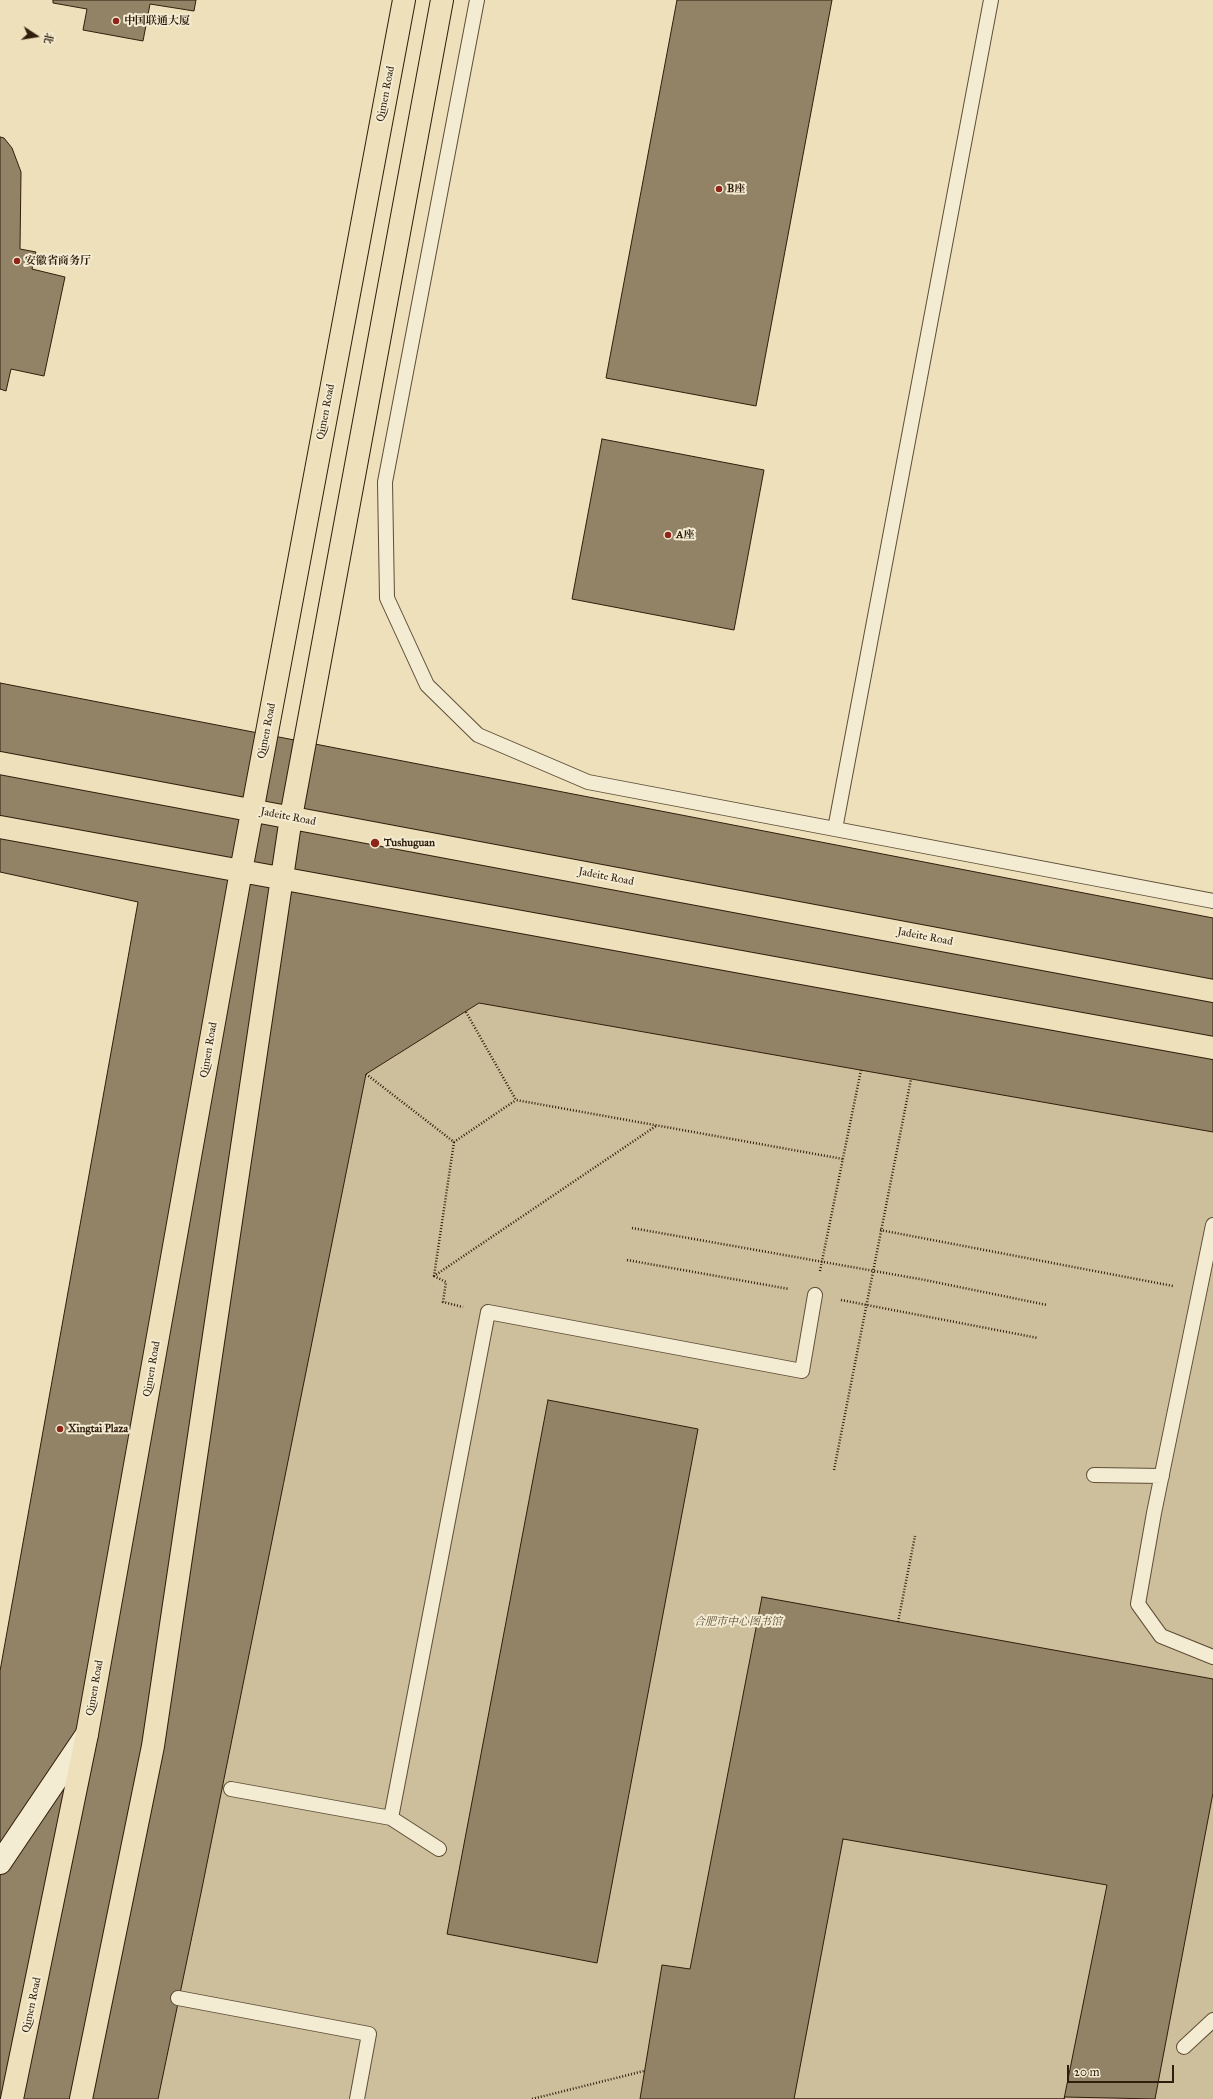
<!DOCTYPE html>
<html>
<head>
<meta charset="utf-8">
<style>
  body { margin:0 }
  #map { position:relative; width:1213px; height:2099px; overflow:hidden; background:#ede0ba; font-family:"IM FELL Great Primer","Noto Serif SC",serif }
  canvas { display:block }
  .north { position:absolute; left:16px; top:16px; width:40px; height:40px; -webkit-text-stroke:3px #f3ebd2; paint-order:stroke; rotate:102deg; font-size:11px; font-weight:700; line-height:16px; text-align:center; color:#301e0c }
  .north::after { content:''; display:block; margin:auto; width:14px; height:18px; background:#301e0c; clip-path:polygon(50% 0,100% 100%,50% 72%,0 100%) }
  .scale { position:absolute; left:1067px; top:2065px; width:107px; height:18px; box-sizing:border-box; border:2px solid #301e0c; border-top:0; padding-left:5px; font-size:12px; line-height:14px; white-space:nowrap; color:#301e0c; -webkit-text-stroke:3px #f3ebd2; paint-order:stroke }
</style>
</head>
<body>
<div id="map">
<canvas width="1213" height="2099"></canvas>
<div class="north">北</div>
<div class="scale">20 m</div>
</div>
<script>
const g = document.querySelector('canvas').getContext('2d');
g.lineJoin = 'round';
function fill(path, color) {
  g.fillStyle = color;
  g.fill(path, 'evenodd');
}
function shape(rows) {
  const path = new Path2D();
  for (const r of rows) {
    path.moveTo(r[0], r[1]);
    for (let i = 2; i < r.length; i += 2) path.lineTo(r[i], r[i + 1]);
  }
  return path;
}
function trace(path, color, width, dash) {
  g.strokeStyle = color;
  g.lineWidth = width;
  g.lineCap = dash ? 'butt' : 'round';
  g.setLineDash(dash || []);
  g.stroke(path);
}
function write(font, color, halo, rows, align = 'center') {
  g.font = font + ' "IM FELL Great Primer","Noto Serif SC",serif';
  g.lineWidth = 4;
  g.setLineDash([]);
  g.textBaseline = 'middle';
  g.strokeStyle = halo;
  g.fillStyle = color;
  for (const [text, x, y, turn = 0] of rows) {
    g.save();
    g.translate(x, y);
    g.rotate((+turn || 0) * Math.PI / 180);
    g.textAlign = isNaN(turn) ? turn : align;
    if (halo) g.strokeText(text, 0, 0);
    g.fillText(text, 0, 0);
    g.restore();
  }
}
fill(shape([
  [479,1003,1213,1132,1213,2099,155,2099,366,1074]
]), '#cdbf9c');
const building = shape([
  [53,0,196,0,194,11,150,4,143,41,83,30,87,9,53,3,53,0],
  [677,0,832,0,756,406,606,378,677,0],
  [0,137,4,138,12,148,21,172,20,249,36,252,32,269,65,277,44,376,11,369,6,391,0,389,0,137],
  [602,439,764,470,734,630,572,599,602,439],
  [0,683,1213,918,1213,1132,479,1003,366,1074,201,1893,158,2099,0,2099,0,1671,138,902,0,872,0,683],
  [548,1400,698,1429,597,1963,447,1934,548,1400],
  [762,1597,1213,1679,1213,1793,1155,2099,1065,2097,1064,2099,640,2099,662,1965,690,1969,762,1597],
  [843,1839,1107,1885,1064,2099,794,2099,843,1839]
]);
fill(building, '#928366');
trace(building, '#301e0c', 1);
const lane = shape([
  [477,0,385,482,387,598,427,685,478,735,588,782,1213,901],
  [835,829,991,0],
  [1213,1225,1154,1513,1138,1604,1161,1636,1213,1657],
  [1094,1475,1162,1476],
  [231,1789,391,1818,488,1312,802,1371,815,1295],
  [391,1818,439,1849],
  [178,1998,369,2034,357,2099],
  [1184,2047,1213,2020]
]);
const secondary = shape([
  [0,1863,87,1734]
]);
const primary = shape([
  [0,763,1213,991],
  [0,827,1213,1048],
  [12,2099,87,1734,241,871,404,0],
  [81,2099,153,1746,291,817,442,0]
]);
trace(lane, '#5f4e38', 16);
trace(secondary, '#301e0c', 24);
trace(primary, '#301e0c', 24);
trace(shape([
  [466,1012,516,1100,843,1159],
  [366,1074,454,1142,516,1100],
  [454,1142,434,1276,656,1126],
  [632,1228,925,1280,1047,1305],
  [880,1230,1173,1286],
  [627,1260,789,1289],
  [820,1271,861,1070],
  [434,1276,446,1282,443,1302,463,1307],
  [841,1300,1038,1338],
  [834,1470,911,1079],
  [898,1622,915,1536],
  [532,2099,644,2071]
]), '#301e0c', 2.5, [1, 2]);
trace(lane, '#f3ebd2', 14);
trace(secondary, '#f3ebd2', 22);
trace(primary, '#ede0ba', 22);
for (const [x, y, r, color] of [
  [116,21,4,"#8f2418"],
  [719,189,4,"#8f2418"],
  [17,261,4,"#8f2418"],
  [668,535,4,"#8f2418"],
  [375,843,5,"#8f2418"],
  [60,1429,4,"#8f2418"]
]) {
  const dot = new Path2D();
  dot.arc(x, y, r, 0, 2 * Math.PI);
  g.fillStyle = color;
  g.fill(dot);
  trace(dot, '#f3ebd2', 1.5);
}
write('bold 11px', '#301e0c', '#f3ebd2', [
  ["中国联通大厦",124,21],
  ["B座",727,189],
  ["安徽省商务厅",25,261],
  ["A座",676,535],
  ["Tushuguan",384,843],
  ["Xingtai Plaza",68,1429]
], 'left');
write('11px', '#301e0c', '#f3ebd2', [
  ["Qimen Road",386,94,-79],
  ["Qimen Road",326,412,-79],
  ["Qimen Road",267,731,-79],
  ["Jadeite Road",288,817,11],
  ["Jadeite Road",606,877,11],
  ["Jadeite Road",925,937,11],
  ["Qimen Road",209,1050,-80],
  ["Qimen Road",152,1369,-80],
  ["Qimen Road",95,1688,-80],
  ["Qimen Road",32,2005,-78]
]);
write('italic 11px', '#5f4e37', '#f3ebd2', [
  ["合肥市中心图书馆",738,1622]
]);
</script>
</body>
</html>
